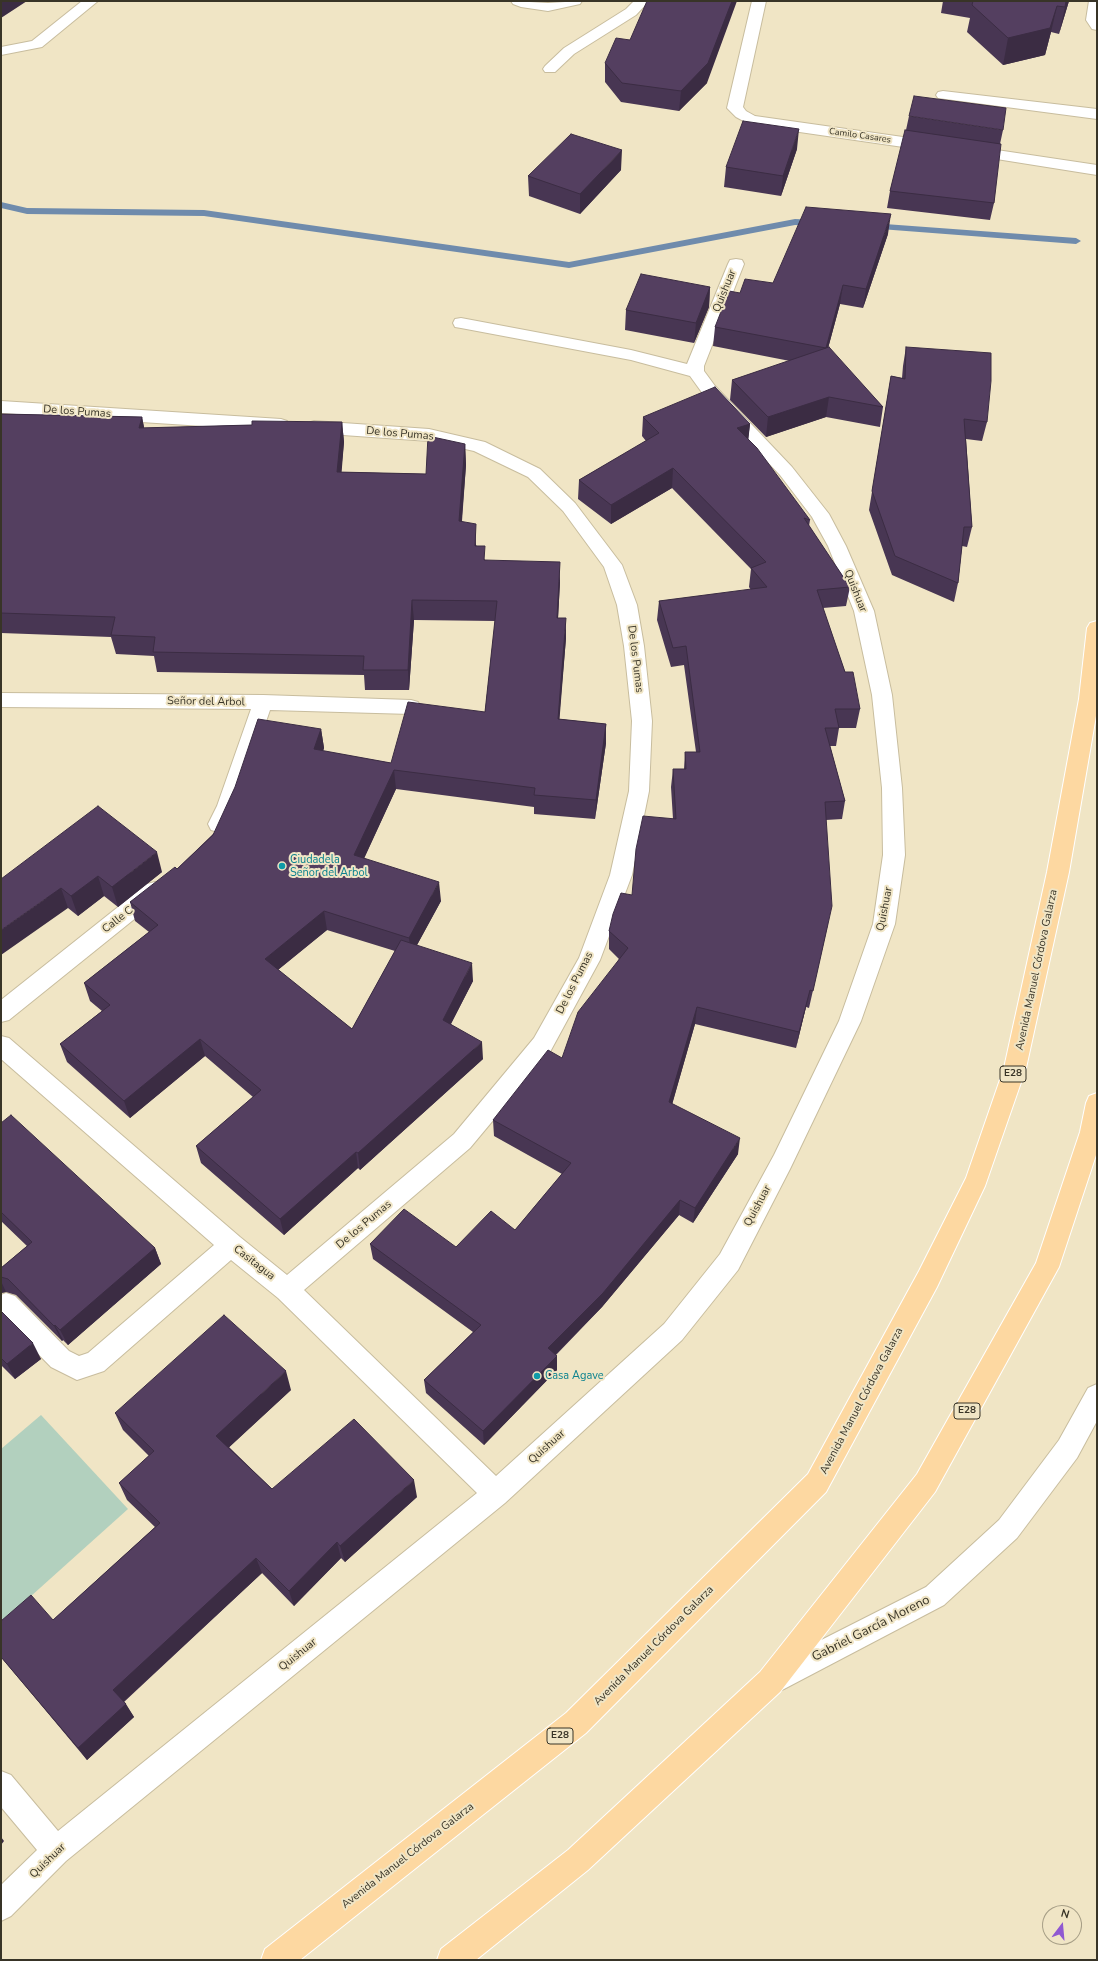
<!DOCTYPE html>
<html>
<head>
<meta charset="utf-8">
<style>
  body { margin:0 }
  #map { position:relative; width:1098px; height:1961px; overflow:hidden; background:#f0e5c5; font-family:"Nunito Sans",sans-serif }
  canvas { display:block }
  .frame { position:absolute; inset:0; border:2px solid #383427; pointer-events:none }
  .north { position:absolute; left:1042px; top:1905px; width:40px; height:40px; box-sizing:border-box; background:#f0e5c5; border:1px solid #a69e86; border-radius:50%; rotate:16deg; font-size:11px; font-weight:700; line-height:16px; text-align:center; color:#383427 }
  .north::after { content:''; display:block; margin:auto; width:14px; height:18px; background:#9059d1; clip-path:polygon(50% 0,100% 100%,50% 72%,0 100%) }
</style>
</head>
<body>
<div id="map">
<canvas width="1098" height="1961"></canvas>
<div class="frame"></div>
<div class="north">N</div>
</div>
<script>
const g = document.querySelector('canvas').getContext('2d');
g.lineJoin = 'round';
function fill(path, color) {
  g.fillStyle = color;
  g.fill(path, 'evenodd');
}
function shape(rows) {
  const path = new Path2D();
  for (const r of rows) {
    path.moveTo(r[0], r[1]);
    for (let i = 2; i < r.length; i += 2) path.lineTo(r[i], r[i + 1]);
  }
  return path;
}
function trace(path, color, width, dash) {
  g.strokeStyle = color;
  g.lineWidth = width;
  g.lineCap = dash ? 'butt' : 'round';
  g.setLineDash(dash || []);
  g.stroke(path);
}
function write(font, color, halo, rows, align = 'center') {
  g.font = font + ' "Nunito Sans",sans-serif';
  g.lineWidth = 4;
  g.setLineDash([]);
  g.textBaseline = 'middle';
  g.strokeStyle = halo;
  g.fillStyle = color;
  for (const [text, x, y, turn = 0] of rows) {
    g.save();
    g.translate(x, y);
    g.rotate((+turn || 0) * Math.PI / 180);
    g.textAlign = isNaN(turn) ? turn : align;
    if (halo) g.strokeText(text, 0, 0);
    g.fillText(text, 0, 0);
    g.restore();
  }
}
fill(shape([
  [41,1415,128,1509,1,1623,1,1449]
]), '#b2d0be');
fill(shape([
  [1,202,27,208,204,210,569,262,795,219,818,220,823,223,818,226,795,225,569,268,204,216,27,214,1,208,1,202],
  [871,223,1076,238,1081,241,1076,244,867,228,866,226,871,223]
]), '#6f8bac');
const minor = shape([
  [82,1,98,1,42,47,1,55,1,47,32,41,82,1],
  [511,1,548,3,582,1,580,4,548,11,521,7,513,4,511,1],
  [634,1,649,1,636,15,574,54,555,72,545,72,543,69,545,66,564,48,626,9,634,1],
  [752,1,766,1,743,107,746,111,755,116,931,141,936,143,939,146,936,149,931,151,751,125,736,117,727,108,752,1],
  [1089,1,1097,1,1097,30,1092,29,1086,20,1089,1],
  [943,91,1097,109,1097,119,938,98,936,95,938,92,943,91],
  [970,146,1097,165,1097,175,965,154,962,151,965,148,970,146],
  [736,259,742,260,744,264,704,366,704,371,715,386,792,467,829,514,846,546,874,611,892,695,902,788,905,855,895,924,861,1021,790,1169,738,1270,682,1340,505,1503,66,1861,11,1916,1,1921,1,1885,37,1850,1,1807,1,1771,11,1775,58,1831,477,1493,278,1298,231,1260,104,1371,77,1380,51,1367,1,1316,1,1295,6,1293,15,1296,69,1351,79,1356,88,1353,214,1245,1,1059,1,1036,9,1038,240,1237,287,1275,454,1134,534,1038,579,958,610,875,629,791,632,721,624,646,617,605,604,567,563,511,528,477,474,451,429,441,314,433,308,431,305,427,308,423,314,421,429,429,485,442,540,469,575,503,622,565,637,605,644,646,652,721,649,791,632,875,600,960,550,1052,470,1148,304,1290,496,1476,664,1324,720,1254,774,1155,839,1021,873,924,883,855,882,788,872,695,854,611,828,546,812,517,780,475,703,394,690,376,631,360,461,328,455,327,453,323,455,319,461,318,631,350,687,364,728,264,730,260,736,259],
  [1,401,281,419,287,421,290,425,287,429,281,431,1,413,1,401],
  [1,693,263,695,411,700,418,702,421,707,418,712,411,714,270,710,237,806,225,830,218,832,211,830,208,824,217,806,251,709,1,707,1,693],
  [155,882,163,884,166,890,163,896,9,1020,1,1022,1,1000,147,884,155,882],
  [1097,1384,1097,1421,1077,1458,1017,1538,944,1605,784,1689,774,1693,764,1689,760,1679,764,1669,926,1587,999,1520,1059,1440,1088,1388,1097,1384]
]);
const major = shape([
  [1097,621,1097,710,1069,872,1026,1068,985,1186,937,1287,826,1492,586,1733,300,1960,261,1960,265,1949,566,1713,808,1474,919,1271,966,1178,1004,1068,1047,872,1079,699,1087,628,1090,623,1097,621],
  [1097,1093,1097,1152,1059,1267,935,1492,780,1692,588,1870,476,1960,437,1960,441,1949,568,1850,760,1672,917,1474,1036,1263,1080,1132,1086,1103,1089,1096,1097,1093]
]);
trace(minor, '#c8bd9e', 2);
trace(major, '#fff', 2);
fill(minor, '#fff');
fill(major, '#fdd8a1');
fill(shape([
  [943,1,1069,1,1059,34,1051,32,1045,55,1003,65,967,32,970,18,941,13],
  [605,63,707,83,679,111,621,102,605,82],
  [909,116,1003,130,1000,144,994,203,990,220,887,208,890,191,906,130],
  [797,149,781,196,724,187,726,167],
  [621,170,580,214,529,196,528,176],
  [888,234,863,308,840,304,828,348,883,407,880,427,826,417,766,437,730,400,732,380,790,361,713,346,715,327,740,293,773,283],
  [710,287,709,307,694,343,625,330,626,310],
  [906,347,987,422,982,441,966,439,972,527,967,547,962,546,958,583,954,602,892,575,869,510,891,376,902,378,903,366],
  [1,414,142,417,144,428,252,425,342,422,344,442,341,472,426,474,465,444,466,465,462,521,485,560,560,582,558,618,566,638,559,719,606,724,606,743,595,819,534,814,534,807,396,789,364,858,441,901,417,945,473,981,451,1024,483,1059,360,1170,358,1168,284,1235,201,1163,196,1146,253,1097,205,1056,130,1118,67,1062,60,1044,102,1011,90,1001,84,983,149,932,135,921,130,902,177,869,321,729,324,748,323,751,391,763,485,712,495,621,414,620,409,690,365,690,364,675,157,672,154,656,116,654,111,637,1,633],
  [327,930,395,951,352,1029,278,970],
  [643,417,750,424,748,439,810,520,809,526,850,587,846,606,823,608,845,672,860,709,856,728,839,728,836,746,830,746,845,801,842,819,826,820,828,924,809,1008,806,1007,796,1048,695,1024,672,1104,738,1154,693,1223,679,1215,602,1307,556,1355,557,1370,484,1445,426,1393,424,1380,473,1332,373,1259,370,1244,456,1247,515,1230,562,1174,494,1136,493,1120,562,1058,619,959,609,949,609,931,632,895,673,819,671,787,673,769,684,769,685,752,696,752,684,665,671,667,657,620,659,601,751,590,749,587,751,569,672,488,611,524,578,499,579,480,646,441,642,436],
  [162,872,118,907,104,896,78,916,68,908,1,879],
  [1,1123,155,1248,161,1264,68,1345,63,1340,62,1341,16,1295,6,1292,1,1293,1,1268,27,1246,1,1221],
  [1,1311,41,1359,15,1379,1,1365],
  [291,1390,229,1447,272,1489,417,1497,345,1562,341,1558,294,1606,262,1573,124,1702,134,1717,87,1760,1,1657,1,1621,53,1620,155,1527,127,1500,119,1483,149,1456,123,1430,115,1413]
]), '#483653');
fill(shape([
  [1,1,27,1,1,18],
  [732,1,737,1,707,83,679,111,681,91],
  [1066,1,1069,1,1059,34,1065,7],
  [1057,6,1051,32,1045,55,1003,65,1008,38],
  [799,129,797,149,781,196,783,176],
  [622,150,621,170,580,214,580,194],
  [891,214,888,234,863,308,866,289],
  [843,285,840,304,823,367,826,348],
  [710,287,709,307,694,343,696,323],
  [829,397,826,417,766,437,768,417],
  [142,417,146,437,139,428],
  [342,422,344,442,340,492,337,472],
  [750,424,748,443,737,428],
  [465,444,466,465,460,541,459,521],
  [673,468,672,488,611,524,611,505],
  [476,524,476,566,475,546],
  [560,562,560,582,557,637,557,618],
  [412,600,414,620,409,690,408,670],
  [566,618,566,638,558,738,558,719],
  [606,724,606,743,595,819,596,800],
  [321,729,324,748,317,768,314,749],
  [394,770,396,789,357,874,354,855],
  [157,852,162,872,118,907,112,887],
  [98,876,104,896,78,916,71,896],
  [439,882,441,901,411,956,409,938],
  [61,888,68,908,1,955,1,930],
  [324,911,327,930,269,977,265,959],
  [472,963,473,981,444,1037,443,1020],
  [810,990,806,1007,796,1048,799,1032],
  [697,1007,695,1024,668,1119,669,1102],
  [200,1039,205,1056,130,1118,124,1101],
  [482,1042,483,1059,360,1170,358,1153],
  [740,1138,738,1154,693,1223,695,1208],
  [356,1152,358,1168,284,1235,280,1219],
  [680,1200,679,1215,602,1307,548,1362,548,1348],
  [155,1248,161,1264,68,1345,60,1330],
  [1,1281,6,1292,1,1293],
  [55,1325,63,1340,62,1341,54,1326],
  [33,1343,41,1359,15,1379,7,1364],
  [557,1356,557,1370,484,1445,483,1431],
  [286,1371,291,1390,223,1453,216,1436],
  [414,1480,417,1497,345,1562,340,1546],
  [337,1542,341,1558,294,1606,289,1591],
  [256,1558,262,1573,122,1703,113,1690],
  [126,1704,134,1717,87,1760,78,1748],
  [1,1837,4,1841,1,1845]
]), '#3b2c43');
const building = shape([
  [647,1,732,1,708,63,681,91,622,83,605,63,616,38,630,40,647,1],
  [973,1,1066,1,1065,7,1057,6,1050,28,1008,38,972,5,973,1],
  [914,96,1006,108,1003,130,909,116,914,96],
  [743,121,799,129,783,176,726,167,743,121],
  [905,130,1001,144,994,203,890,191,905,130],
  [571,134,622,150,580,194,528,176,571,134],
  [806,207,891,214,866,289,843,285,826,348,715,327,729,291,740,293,745,279,773,283,806,207],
  [641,274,710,287,696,323,626,310,641,274],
  [829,347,883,407,829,397,768,417,732,380,829,347],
  [906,347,991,353,991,381,987,422,964,419,972,527,964,527,958,583,895,556,872,491,891,376,905,379,906,347],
  [715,387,750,424,737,428,757,448,810,520,804,518,850,587,817,590,845,672,853,672,860,709,835,709,839,728,825,728,845,801,825,802,832,906,813,991,810,990,799,1032,697,1007,669,1102,740,1138,695,1208,680,1200,603,1293,548,1348,557,1356,483,1431,424,1380,481,1325,370,1244,404,1209,456,1247,491,1211,515,1230,571,1163,493,1120,548,1050,562,1058,578,1012,628,948,609,931,613,914,621,893,632,895,636,849,643,816,676,819,673,769,686,769,685,752,700,752,686,646,673,648,659,601,767,587,751,568,766,562,673,468,611,505,579,480,659,433,643,417,715,387],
  [1,414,142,417,139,428,252,425,252,421,342,422,337,472,426,474,428,436,465,444,459,521,476,524,475,546,485,546,484,560,560,562,557,618,566,618,558,719,606,724,596,800,534,795,535,788,394,770,354,855,439,882,409,938,324,911,265,959,352,1029,401,940,472,963,443,1020,482,1042,358,1153,356,1152,280,1219,196,1146,261,1090,200,1039,124,1101,60,1044,110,1005,84,983,158,925,130,902,175,867,177,869,213,835,235,787,258,719,321,729,314,749,391,763,408,702,485,712,497,601,412,600,408,670,363,670,364,656,153,652,155,637,111,635,115,617,1,613,1,414],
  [98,806,157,852,112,887,98,876,71,896,61,888,1,930,1,879,98,806],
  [11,1115,155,1248,60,1330,55,1325,54,1326,8,1279,1,1277,1,1268,32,1242,1,1212,1,1123,11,1115],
  [1,1311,33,1343,7,1364,1,1358,1,1311],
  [224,1315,286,1371,216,1436,272,1489,354,1419,414,1480,340,1546,337,1542,289,1591,256,1558,113,1690,126,1704,78,1748,1,1657,1,1621,31,1595,53,1620,160,1523,119,1483,154,1451,115,1413,224,1315]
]);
fill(building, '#543f60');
trace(building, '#3b2c43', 1);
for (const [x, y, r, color] of [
  [282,866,4,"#0f9aa8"],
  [537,1376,4,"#0f9aa8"]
]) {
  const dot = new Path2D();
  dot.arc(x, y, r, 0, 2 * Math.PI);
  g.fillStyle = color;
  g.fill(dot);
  trace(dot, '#f0e5c5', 1.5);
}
write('9px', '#383427', '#f0e5c5', [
  ["Camilo Casares",860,136,8]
]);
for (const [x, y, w] of [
  [1013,1074,26],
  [967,1411,26],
  [560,1736,26]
]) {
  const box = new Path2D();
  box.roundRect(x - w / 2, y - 8, w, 16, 3);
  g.fillStyle = '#f0e5c5';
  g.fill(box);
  trace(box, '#383427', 1);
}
write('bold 10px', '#383427', null, [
  ["E28",1013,1074],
  ["E28",967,1411],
  ["E28",560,1736]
]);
write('11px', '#383427', '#f0e5c5', [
  ["Quishuar",725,291,-68],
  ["De los Pumas",77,412,4],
  ["De los Pumas",400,434,5],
  ["Quishuar",855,591,68],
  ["De los Pumas",635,659,83],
  ["Señor del Arbol",206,702,1],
  ["Quishuar",885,909,-79],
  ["Calle C",118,920,-38],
  ["Avenida Manuel Córdova Galarza",1037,970,-78],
  ["De los Pumas",575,983,-63],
  ["Quishuar",758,1206,-62],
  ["De los Pumas",364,1225,-40],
  ["Casitagua",254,1263,38],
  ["Avenida Manuel Córdova Galarza",862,1401,-62],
  ["Quishuar",547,1447,-42],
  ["Avenida Manuel Córdova Galarza",654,1646,-45],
  ["Quishuar",298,1655,-39],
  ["Avenida Manuel Córdova Galarza",408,1856,-38],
  ["Quishuar",48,1861,-44]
]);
write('11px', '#0d838f', '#f0e5c5', [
  ["Ciudadela",290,860],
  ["Señor del Arbol",290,873],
  ["Casa Agave",545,1376]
], 'left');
write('13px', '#383427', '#f0e5c5', [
  ["Gabriel García Moreno",871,1629,-27]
]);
</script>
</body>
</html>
